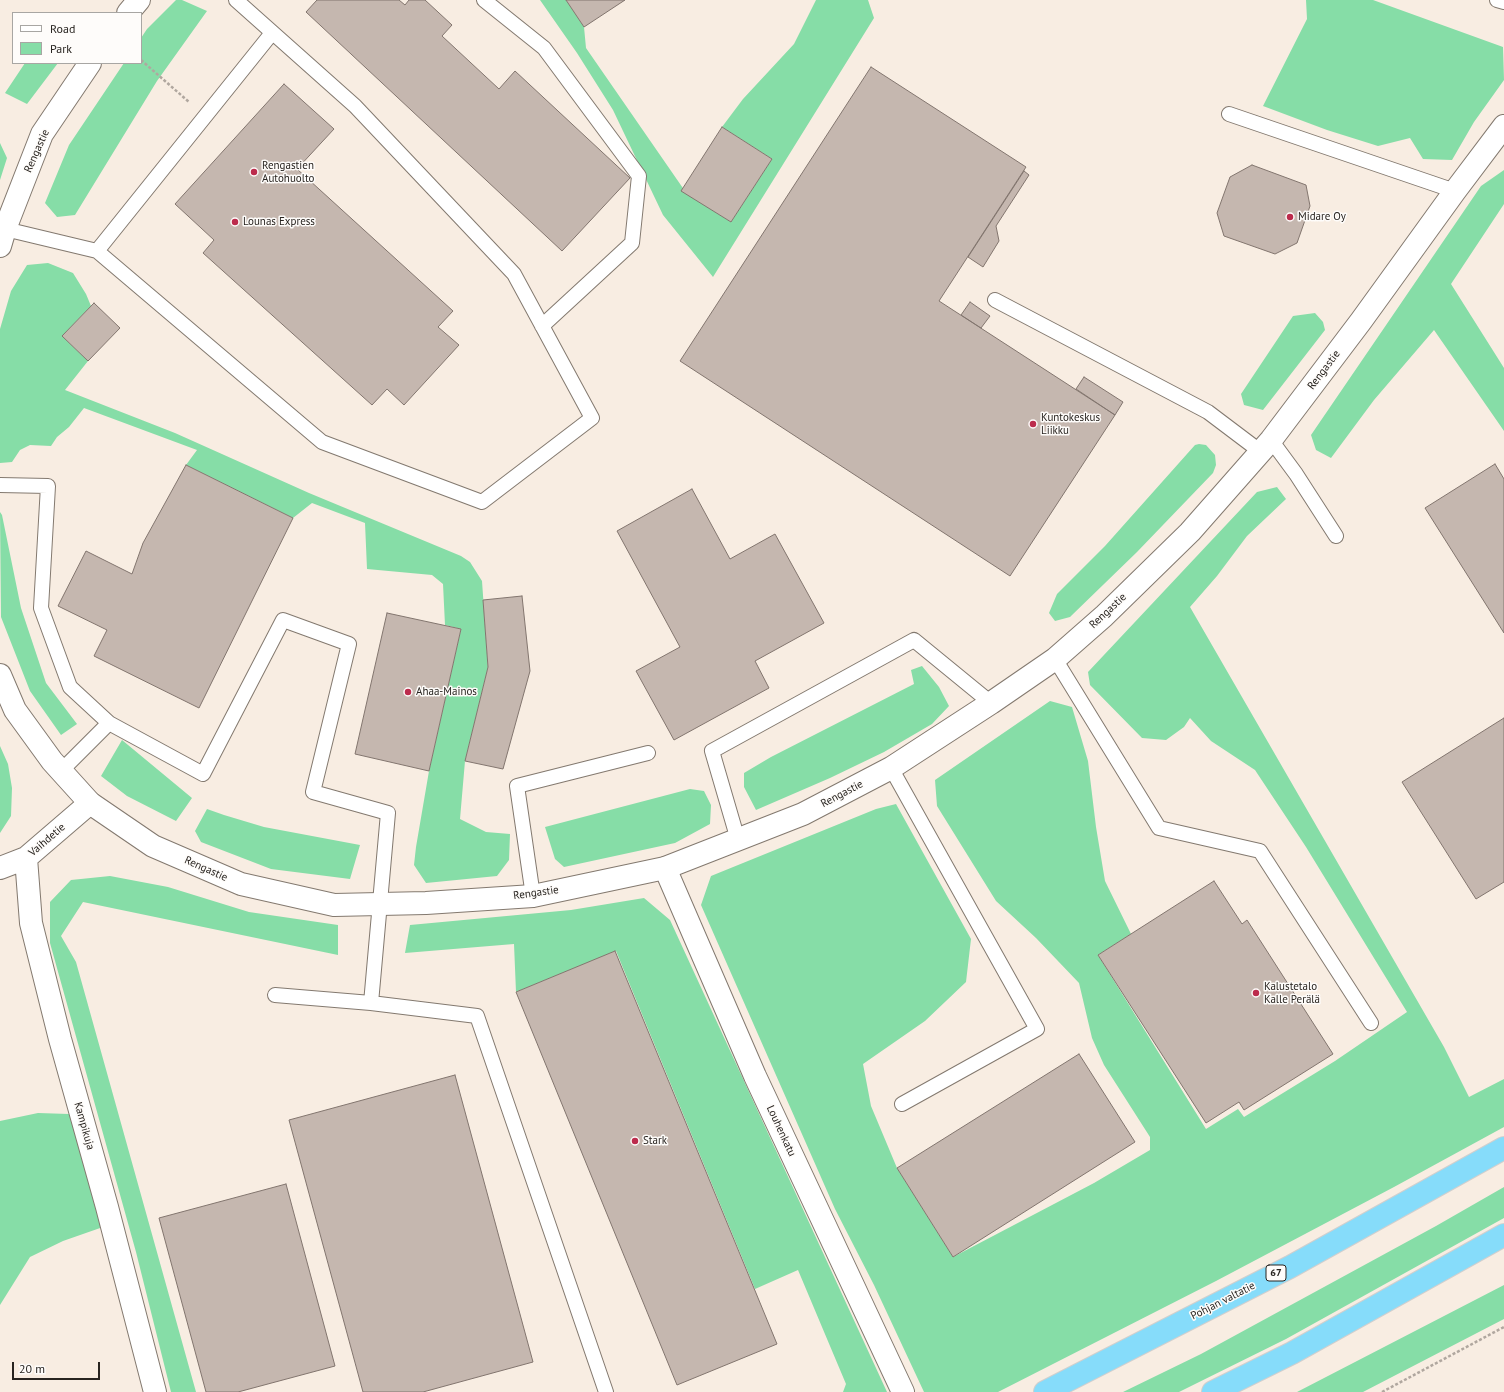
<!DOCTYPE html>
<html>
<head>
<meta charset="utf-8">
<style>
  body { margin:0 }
  #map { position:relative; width:1504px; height:1392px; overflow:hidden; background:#f8ede2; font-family:"PT Sans",sans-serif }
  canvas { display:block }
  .legend { position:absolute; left:12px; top:12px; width:130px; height:52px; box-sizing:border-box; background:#fefcfa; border:1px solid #a8a6a3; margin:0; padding:5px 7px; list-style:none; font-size:12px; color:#282420 }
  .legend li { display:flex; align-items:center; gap:8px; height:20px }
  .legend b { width:20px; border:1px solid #a8a6a3 }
  .scale { position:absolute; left:12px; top:1362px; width:88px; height:18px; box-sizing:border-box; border:2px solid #282420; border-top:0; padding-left:5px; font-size:12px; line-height:14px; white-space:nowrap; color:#282420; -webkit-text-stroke:3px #fefcfa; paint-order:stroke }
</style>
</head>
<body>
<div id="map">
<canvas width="1504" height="1392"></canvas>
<ul class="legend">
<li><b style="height:5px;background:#fff"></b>Road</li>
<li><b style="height:11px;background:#86dda7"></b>Park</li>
</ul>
<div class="scale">20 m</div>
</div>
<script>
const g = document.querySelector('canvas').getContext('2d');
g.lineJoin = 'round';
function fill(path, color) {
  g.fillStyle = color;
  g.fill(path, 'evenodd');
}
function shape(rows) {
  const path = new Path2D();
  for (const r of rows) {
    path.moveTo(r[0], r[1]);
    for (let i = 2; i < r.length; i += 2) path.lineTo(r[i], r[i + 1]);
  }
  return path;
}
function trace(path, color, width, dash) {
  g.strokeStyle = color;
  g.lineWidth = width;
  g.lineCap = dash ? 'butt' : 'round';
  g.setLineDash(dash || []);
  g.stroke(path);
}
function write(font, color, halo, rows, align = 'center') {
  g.font = font + ' "PT Sans",sans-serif';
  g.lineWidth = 3;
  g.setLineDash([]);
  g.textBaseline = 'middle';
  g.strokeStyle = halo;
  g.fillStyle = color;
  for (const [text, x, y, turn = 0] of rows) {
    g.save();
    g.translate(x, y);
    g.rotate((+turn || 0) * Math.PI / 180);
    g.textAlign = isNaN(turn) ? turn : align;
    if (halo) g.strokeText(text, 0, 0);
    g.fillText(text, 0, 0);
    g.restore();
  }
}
fill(shape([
  [176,0,182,0,207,11,157,81,75,215,57,217,45,203,69,145,124,63,141,63,141,38,147,29],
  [540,0,566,0,584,27,586,48,687,194,731,222,772,159,722,127,743,99,794,44,816,0,868,0,874,18,713,277,663,215,613,110,577,53],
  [1306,0,1373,0,1503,47,1504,80,1474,122,1452,160,1423,159,1410,138,1378,146,1327,130,1263,106,1307,19],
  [25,63,58,63,27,104,5,93],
  [0,143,7,158,0,180],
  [1504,170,1504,204,1451,284,1504,368,1504,431,1434,330,1374,400,1331,458,1316,450,1311,435,1481,186],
  [48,263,73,273,86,294,91,306,62,336,88,361,65,390,175,433,309,493,461,556,470,562,482,581,488,667,465,761,460,819,486,832,510,834,509,860,497,876,426,883,414,865,416,847,429,771,461,629,445,625,443,584,432,575,367,569,365,523,312,503,293,518,186,465,197,450,84,408,69,427,57,437,51,446,30,445,20,450,12,462,0,463,0,329,11,291,27,265],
  [1315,313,1323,322,1325,330,1263,410,1244,405,1241,394,1293,316],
  [1199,444,1206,445,1215,455,1216,465,1213,473,1137,552,1070,617,1055,621,1049,613,1057,594,1105,546,1195,445],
  [1277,487,1286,499,1247,536,1217,576,1190,607,1444,1047,1469,1097,1504,1079,1504,1127,1394,1187,1216,1281,998,1392,924,1392,874,1285,835,1209,701,905,711,876,876,809,896,804,971,939,966,982,925,1021,863,1064,871,1106,897,1168,953,1257,1094,1183,1150,1150,1150,1137,1104,1065,1092,1038,1079,983,1036,938,996,901,937,806,935,780,1050,701,1072,707,1088,761,1096,827,1105,881,1131,934,1098,955,1206,1129,1238,1109,1244,1117,1335,1061,1407,1012,1306,847,1255,770,1211,741,1190,718,1184,727,1166,740,1142,738,1090,685,1088,672,1257,492],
  [0,512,2,515,21,608,46,683,77,724,61,735,30,691,1,617],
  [922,666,939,687,949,706,932,724,884,752,830,778,756,810,744,787,744,773,771,757,914,684,911,670],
  [122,740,192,798,176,821,127,796,101,776],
  [0,746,8,764,12,788,11,816,0,833],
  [690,789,704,791,711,805,710,824,675,843,564,867,555,859,545,827],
  [207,809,224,815,264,827,360,845,350,879,271,869,201,842,195,831],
  [110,876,168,887,249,912,338,925,338,955,83,902,61,936,76,962,196,1392,171,1392,136,1252,50,943,50,902,71,880],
  [644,898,670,920,887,1392,843,1392,846,1384,798,1270,755,1289,616,951,516,992,514,944,405,953,410,925,571,910],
  [38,1113,69,1114,103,1227,63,1241,30,1257,0,1305,0,1121],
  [1504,1187,1504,1218,1286,1339,1179,1392,1123,1392,1201,1354,1436,1226],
  [1504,1285,1504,1319,1363,1392,1297,1392]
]), '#86dda7');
const building = shape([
  [317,0,399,0,405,5,409,0,425,0,452,25,442,36,499,89,515,71,630,178,562,251,306,12,317,0],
  [566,0,625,0,584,27,566,0],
  [871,67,1026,167,939,301,1115,415,1010,576,680,361,871,67],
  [284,84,334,129,297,169,453,311,438,327,459,345,404,405,387,389,372,405,203,253,214,240,175,204,284,84],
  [722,127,772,159,731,222,681,191,722,127],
  [1252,165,1306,185,1310,206,1297,243,1275,254,1224,236,1217,213,1230,177,1252,165],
  [1024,171,1029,175,996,226,999,241,983,267,968,257,1024,171],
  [970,302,990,316,981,328,961,315,970,302],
  [94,303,120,328,88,361,62,336,94,303],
  [1084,377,1123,402,1115,415,1076,389,1084,377],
  [1495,464,1504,479,1504,633,1425,508,1495,464],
  [186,465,293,518,199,708,94,656,107,630,58,606,86,551,132,574,143,543,186,465],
  [692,489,730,559,775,534,824,623,755,661,769,688,674,740,636,671,680,647,617,531,692,489],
  [522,596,530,671,503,769,465,761,488,667,483,600,522,596],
  [387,613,461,629,429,771,355,754,387,613],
  [1504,718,1504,882,1476,899,1402,782,1504,718],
  [1214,881,1242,924,1247,920,1333,1054,1244,1110,1239,1102,1206,1123,1098,955,1214,881],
  [615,951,777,1344,677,1385,516,992,615,951],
  [1079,1054,1135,1142,953,1257,897,1168,1079,1054],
  [455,1075,533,1362,423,1392,363,1392,289,1120,455,1075],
  [286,1184,335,1366,238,1392,206,1392,159,1218,286,1184]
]);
fill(building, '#c5b7af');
trace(building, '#82756e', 1);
const service = shape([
  [484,0,544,48,639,176,632,243,542,326],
  [1497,0,1504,2],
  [1229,114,1455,191],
  [5,229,97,251,322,442,482,502,592,418,514,274,355,106,236,0],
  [97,251,272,33],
  [995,300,1208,412,1261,452],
  [1271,440,1296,474,1336,536],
  [0,485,48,486,41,608,70,687,109,723],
  [1055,659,1159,828,1260,851,1371,1023],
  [891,768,1037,1029,902,1104],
  [61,771,109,723,203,774,283,620,349,644,313,792,388,813,371,1003],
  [738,840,712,751,914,640,991,703],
  [533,896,517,786,648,753],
  [275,995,371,1003,477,1016,606,1392]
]);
const minor = shape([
  [26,858,31,923,60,1039,107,1207,155,1392],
  [0,868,26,858,90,803],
  [665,868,755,1076,903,1392]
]);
const tertiary = shape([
  [128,13,139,0],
  [0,246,5,229,42,134,90,63],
  [0,675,15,710,52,761,90,803,153,846,241,884,334,905,426,903,533,896,665,868,803,814,891,768,991,703,1055,659,1104,616,1190,532,1271,440,1361,321,1455,191,1504,126]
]);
const trunk = shape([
  [1045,1392,1290,1267,1504,1148],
  [1213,1392,1292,1353,1504,1235]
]);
trace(service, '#83796f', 16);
trace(minor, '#83796f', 24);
trace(tertiary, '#83796f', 24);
trace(trunk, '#d0cfce', 24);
trace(shape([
  [141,60,189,102],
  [1382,1392,1504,1327]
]), '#b0a79f', 2.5, [3, 2]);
trace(service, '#fff', 14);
trace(minor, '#fff', 22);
trace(tertiary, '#fff', 22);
trace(trunk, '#86dcfa', 22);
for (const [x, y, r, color] of [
  [254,172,4,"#bc2b4c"],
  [1290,217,4,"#bc2b4c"],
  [235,222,4,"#bc2b4c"],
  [1033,424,4,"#bc2b4c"],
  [408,692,4,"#bc2b4c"],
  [1256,993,4,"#bc2b4c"],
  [635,1141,4,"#bc2b4c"]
]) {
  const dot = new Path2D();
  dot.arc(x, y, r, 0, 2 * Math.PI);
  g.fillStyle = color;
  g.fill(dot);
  trace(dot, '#fefcfa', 1.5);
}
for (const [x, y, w] of [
  [1276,1273,20]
]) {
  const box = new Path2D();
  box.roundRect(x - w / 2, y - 8, w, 16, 3);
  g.fillStyle = '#fefcfa';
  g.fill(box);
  trace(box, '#282420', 1);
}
write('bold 10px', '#282420', null, [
  ["67",1276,1273]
]);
write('11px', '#282420', '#fefcfa', [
  ["Rengastie",37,151,-66],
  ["Rengastie",1324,370,-53],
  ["Rengastie",1108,611,-43],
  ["Rengastie",842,794,-28],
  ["Vaihdetie",47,840,-41],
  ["Rengastie",206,869,24],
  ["Rengastie",536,893,-8],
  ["Kampikuja",84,1126,74],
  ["Louhenkatu",781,1131,65],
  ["Pohjan valtatie",1223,1301,-27]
]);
write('11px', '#282420', '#fefcfa', [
  ["Rengastien",262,166],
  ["Autohuolto",262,179],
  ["Midare Oy",1298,217],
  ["Lounas Express",243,222],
  ["Kuntokeskus",1041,418],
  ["Liikku",1041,431],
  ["Ahaa-Mainos",416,692],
  ["Kalustetalo",1264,987],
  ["Kalle Perälä",1264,1000],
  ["Stark",643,1141]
], 'left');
</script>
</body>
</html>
